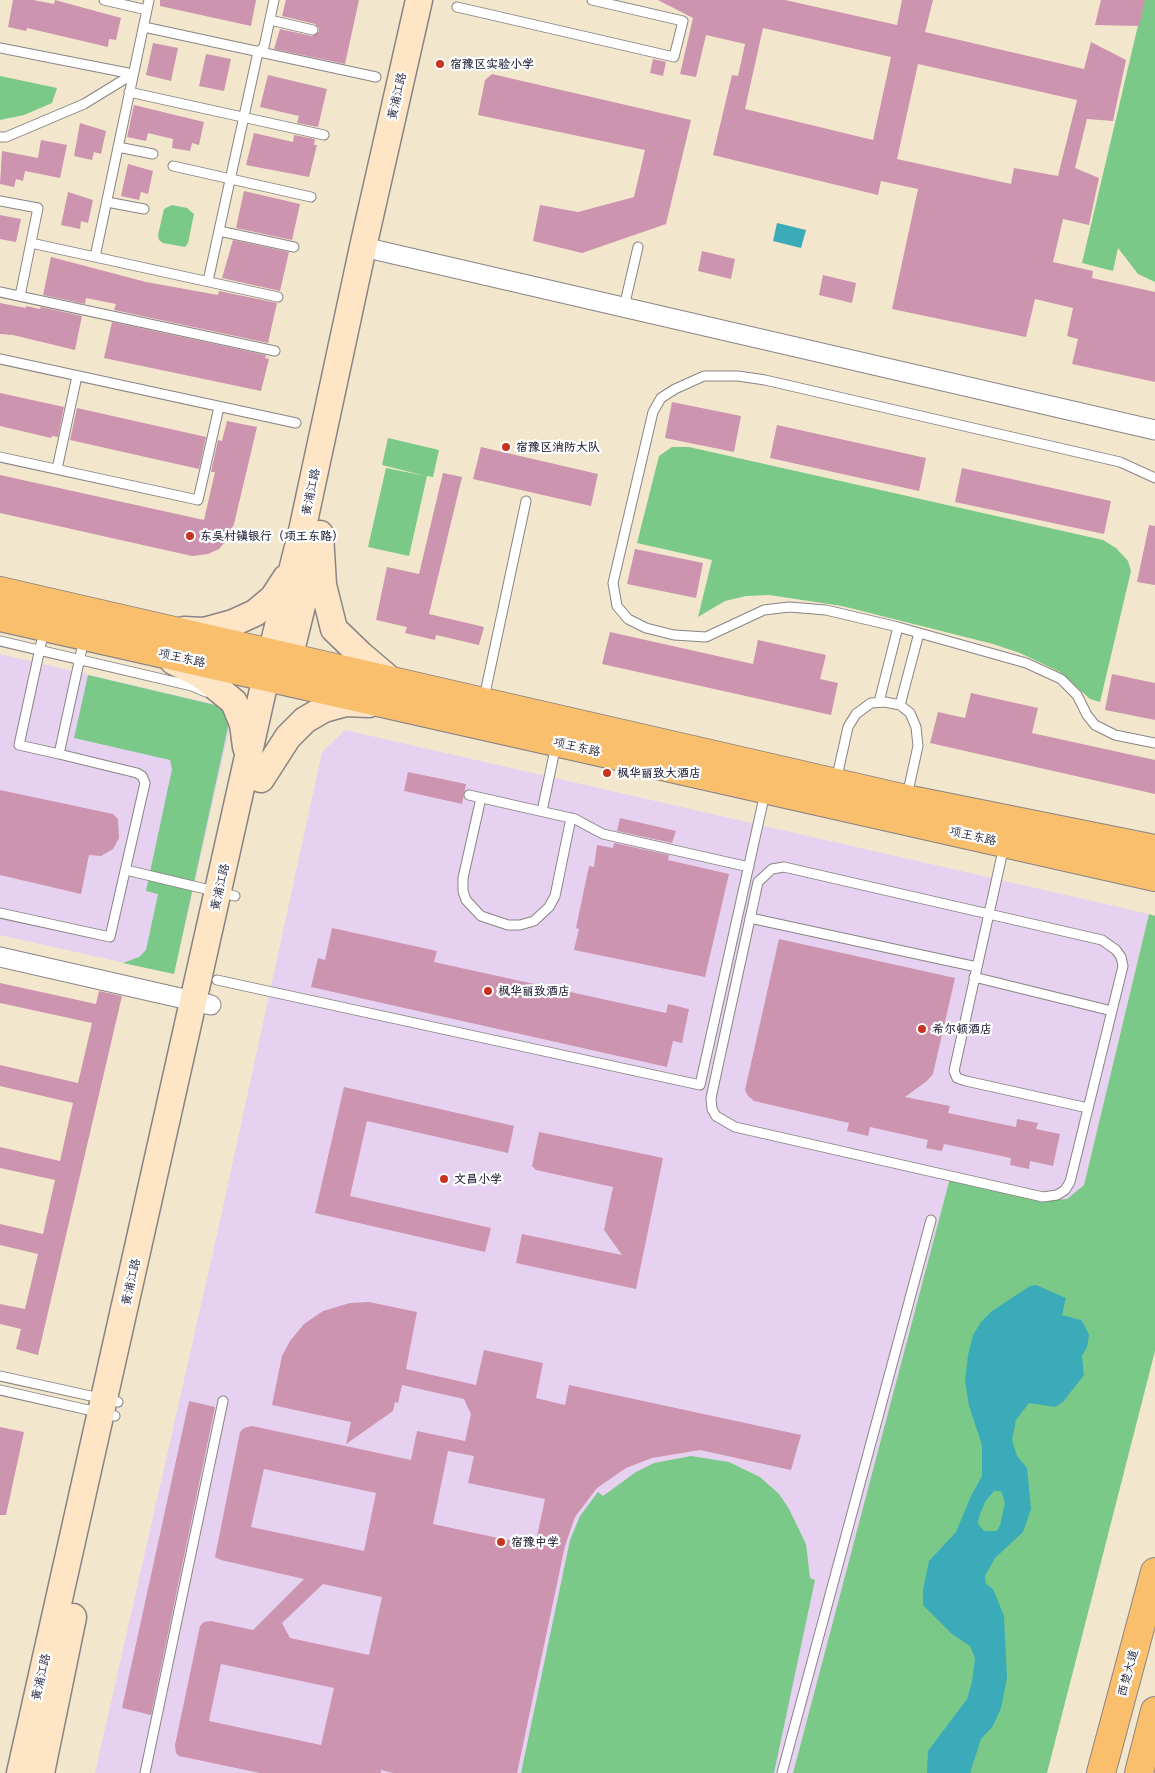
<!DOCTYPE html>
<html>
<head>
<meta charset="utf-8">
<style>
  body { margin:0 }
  canvas { display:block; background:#f2e6cd }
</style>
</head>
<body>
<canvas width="1155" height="1773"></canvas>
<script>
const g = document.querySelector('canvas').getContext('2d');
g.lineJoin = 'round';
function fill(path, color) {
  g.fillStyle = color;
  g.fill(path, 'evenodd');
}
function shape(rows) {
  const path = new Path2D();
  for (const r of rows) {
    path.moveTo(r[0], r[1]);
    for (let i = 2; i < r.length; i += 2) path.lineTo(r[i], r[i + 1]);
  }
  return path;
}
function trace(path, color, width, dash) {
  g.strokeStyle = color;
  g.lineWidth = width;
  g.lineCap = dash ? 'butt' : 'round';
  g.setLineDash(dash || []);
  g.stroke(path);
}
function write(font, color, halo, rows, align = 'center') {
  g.font = font + ' Mali,"LXGW WenKai TC",sans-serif';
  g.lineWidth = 4.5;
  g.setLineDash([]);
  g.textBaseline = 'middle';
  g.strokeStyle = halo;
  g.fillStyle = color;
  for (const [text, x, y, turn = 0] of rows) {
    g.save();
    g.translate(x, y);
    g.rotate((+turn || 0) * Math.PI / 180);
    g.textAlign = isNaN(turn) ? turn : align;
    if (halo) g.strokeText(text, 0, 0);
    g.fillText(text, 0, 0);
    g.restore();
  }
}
fill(shape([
  [0,654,234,709,174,974,0,935],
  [345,730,1149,914,1084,1185,1067,1199,1048,1200,950,1178,793,1773,95,1773,218,1230,322,752]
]), '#e6d2f0');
fill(shape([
  [1144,0,1155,0,1155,282,1138,274,1118,248,1113,271,1082,263],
  [0,76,57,88,52,103,24,115,0,120],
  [172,205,187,208,194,214,188,243,185,247,163,243,159,240,158,235,164,209],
  [388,438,439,450,433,477,427,476,409,556,368,547,386,468,426,476,382,465],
  [672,447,689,447,1103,540,1116,548,1128,561,1131,571,1100,702,1090,699,1060,672,1020,653,993,644,842,606,769,595,746,596,725,601,698,617,712,560,637,543,659,456],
  [88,675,232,709,174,974,123,963,139,957,146,950,158,894,146,891,172,769,170,760,74,738],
  [1149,914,1155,916,1155,1351,1047,1773,793,1773,950,1178,1049,1200,1067,1199,1084,1185],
  [691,1456,729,1462,760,1477,779,1494,789,1509,806,1544,810,1578,815,1580,774,1773,521,1773,570,1540,580,1516,598,1492,603,1496,636,1472,654,1463]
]), '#7bc988');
fill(shape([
  [777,223,806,230,801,248,773,241],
  [1036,1285,1066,1298,1062,1315,1081,1320,1085,1326,1089,1335,1087,1347,1082,1356,1084,1375,1063,1402,1055,1407,1029,1403,1016,1420,1012,1440,1017,1456,1027,1468,1031,1509,1023,1532,995,1558,985,1576,986,1584,993,1589,1004,1616,1007,1678,1001,1708,993,1726,981,1739,970,1773,927,1773,928,1751,967,1699,972,1682,975,1658,970,1646,952,1634,923,1605,923,1590,929,1561,956,1532,971,1496,982,1476,982,1445,969,1406,965,1381,968,1355,973,1335,981,1322,992,1311,1030,1286],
  [994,1491,1001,1491,1005,1503,1000,1525,997,1531,984,1531,978,1524,979,1517,985,1502]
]), '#3babb9');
fill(shape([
  [13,0,33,0,54,4,55,0,121,18,116,40,109,39,108,47,27,28,26,31,8,27],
  [160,0,256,0,251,26,160,6],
  [286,0,359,0,345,64,274,49,280,29,312,36,319,32,319,28,315,24,282,16],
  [658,0,785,0,897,25,902,0,933,0,925,32,1084,69,1091,42,1126,60,1113,121,1087,119,1075,168,1099,178,1089,225,1063,219,1053,262,1093,271,1092,278,1155,292,1155,382,1072,364,1078,339,1067,336,1073,308,1035,299,1026,337,892,309,918,189,881,181,878,195,713,155,732,75,738,76,745,44,706,35,696,77,680,74,693,18],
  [763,28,891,57,873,140,745,109],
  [918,64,1077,100,1058,176,1014,168,1011,184,897,159],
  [1101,0,1145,0,1139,26,1095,25],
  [153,43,178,48,171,81,146,75],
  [206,54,231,59,224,91,199,86],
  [653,59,666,62,663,76,650,73],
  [492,74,691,120,666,224,582,253,533,241,540,205,578,212,634,197,645,150,478,115,485,80],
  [268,75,327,89,318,127,297,123,299,116,260,107],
  [134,105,204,122,199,145,192,143,190,151,172,148,173,139,148,133,146,141,127,137],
  [80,123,106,131,101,154,94,152,92,160,74,156],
  [254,133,293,142,294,135,315,139,314,145,317,145,309,177,246,165],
  [41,140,67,145,60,178,25,171,23,181,16,179,14,187,0,184,2,151,38,158],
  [128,164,153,171,148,194,141,192,139,200,121,196],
  [244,191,300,204,292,240,236,228],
  [68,192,93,200,88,223,81,221,80,229,61,225],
  [0,215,21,219,16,242,0,239],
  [233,240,289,252,280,291,222,278],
  [702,251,735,259,731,279,698,271],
  [51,257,146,282,218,295,219,291,277,303,268,343,114,310,116,304,86,298,85,304,43,295],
  [823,275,856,283,852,303,819,295],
  [0,303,26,308,26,306,40,309,41,307,82,316,75,350,13,335,0,334],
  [112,322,266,355,265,358,269,359,261,391,104,358],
  [0,393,64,407,58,437,52,436,51,438,0,426],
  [672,402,741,416,734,452,665,438],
  [77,408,206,437,199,469,70,440],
  [227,421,257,427,234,524,226,541,219,549,208,554,192,556,0,513,0,475,204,520,215,472,211,472,218,440,222,441],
  [777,425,926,458,919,491,770,458],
  [481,447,598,474,591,506,473,479],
  [962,468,1111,501,1104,534,955,502],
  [443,473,462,477,429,614,484,627,479,645,436,635,435,640,405,633,407,627,376,620,387,567,419,574],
  [1149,525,1155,526,1155,585,1137,582],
  [635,549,703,563,696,598,627,584],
  [610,632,753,664,758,640,826,655,820,679,838,683,831,715,602,664],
  [1112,674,1155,683,1155,720,1105,710],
  [971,693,1038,708,1032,733,1155,760,1155,794,930,743,938,712,965,718],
  [408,772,466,784,462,804,404,791],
  [0,790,113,814,118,819,119,838,113,849,101,856,89,855,81,894,0,875],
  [620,818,676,831,672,843,617,831],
  [614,843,669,855,668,860,729,874,705,977,574,950,579,929,576,928,589,866,594,867,597,845,613,848],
  [332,928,437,951,434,962,666,1013,668,1004,689,1009,682,1043,673,1041,667,1067,311,987,318,958,325,960],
  [779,939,955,978,933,1074,927,1081,905,1097,950,1106,948,1113,1016,1127,1017,1119,1038,1123,1036,1129,1060,1134,1053,1166,1030,1161,1029,1169,1010,1165,1011,1158,944,1144,942,1151,926,1148,928,1140,870,1127,868,1136,847,1131,849,1123,754,1101,748,1096,745,1090],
  [0,983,96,1004,99,991,122,996,38,1355,16,1349,21,1329,0,1324,0,1304,25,1309,38,1254,0,1245,0,1224,43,1234,55,1180,0,1168,0,1147,60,1161,73,1103,0,1086,0,1065,78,1083,92,1023,0,1003],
  [344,1087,514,1126,508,1153,367,1121,350,1196,491,1228,485,1252,315,1213],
  [539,1132,663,1158,636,1289,516,1263,522,1234,622,1255,604,1230,613,1187,536,1170,532,1166],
  [369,1302,417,1312,406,1369,476,1385,484,1350,543,1363,536,1398,565,1405,569,1385,801,1435,791,1470,700,1450,652,1458,626,1468,597,1488,575,1517,565,1546,517,1773,393,1773,381,1770,381,1773,260,1773,179,1756,176,1753,175,1745,200,1626,204,1622,211,1621,253,1630,304,1579,221,1560,215,1557,240,1432,244,1428,252,1426,411,1460,417,1431,465,1441,471,1414,464,1399,402,1385,398,1403,395,1402,393,1411,346,1444,351,1422,272,1405,282,1356,290,1341,304,1324,323,1311,350,1303],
  [448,1451,474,1456,468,1483,545,1499,535,1546,433,1524],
  [264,1469,376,1493,364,1551,251,1527],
  [323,1584,382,1597,369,1655,290,1638,282,1623],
  [221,1664,334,1688,321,1745,209,1721],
  [189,1401,215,1407,151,1715,122,1708],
  [0,1427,24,1432,6,1515,0,1515]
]), '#cd94af');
const lane = shape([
  [104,0,147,10],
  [457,7,674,57,683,21,592,0],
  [270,20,313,30],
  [144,27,376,77],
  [0,48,133,74],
  [129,92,324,135],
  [0,137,6,137,84,104,133,74],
  [118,147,153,154],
  [173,166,311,197],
  [0,201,38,208,20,296],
  [107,202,144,209],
  [219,231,294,247],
  [31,243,278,297],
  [95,257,149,0],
  [208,281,258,52,264,47,274,0],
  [0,292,275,351],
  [624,307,638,247],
  [0,359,296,423],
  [0,457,198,500,219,407],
  [57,469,77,376],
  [1155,478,1120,462,765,380,738,376,704,376,675,389,661,398,653,412,613,583,617,606,628,619,646,628,674,635,706,637,764,610,789,607,826,610,898,627,1026,663,1061,679,1077,695,1087,715,1095,725,1115,735,1155,743],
  [44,630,19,745,59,754,84,639],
  [0,641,192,686,206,692],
  [484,698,526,501],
  [879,702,898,627],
  [900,705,919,633],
  [836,781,848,727,856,714,871,703,885,702,900,705,910,713,916,727,918,746,907,796],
  [469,795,575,819,603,834,749,867],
  [481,798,463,878,463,891,466,900,481,916,508,925,520,925,534,921,549,907,555,896,571,818],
  [542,811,556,745],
  [1004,846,954,1071,957,1078,966,1081,1088,1108],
  [784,867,1102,940,1116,950,1121,957,1123,966,1070,1182,1065,1190,1057,1195,1043,1197,735,1127,716,1116,712,1109,711,1098,758,882,772,869,784,867],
  [126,870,235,896],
  [0,913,110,937,145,783,142,776,137,773,59,754],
  [750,918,977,967],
  [974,977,1112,1011],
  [217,980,700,1085,765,793],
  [0,1376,118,1402],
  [0,1390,115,1416],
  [145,1773,223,1401],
  [782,1773,931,1220]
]);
const street = shape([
  [363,247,1155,430],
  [0,957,211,1005]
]);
const secondary = shape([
  [320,534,323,585,334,629,361,655,394,683],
  [184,630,204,631,233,623,255,613,273,598,286,578],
  [173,661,201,675,234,702,243,724,246,747],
  [284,679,314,557],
  [261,779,288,737,305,720,324,709,346,703,369,704],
  [20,1773,271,654,302,531,363,247,419,0],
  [41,1773,73,1617]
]);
const primary = shape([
  [0,591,906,799,1155,849],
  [0,617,1155,877]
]);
const highway = shape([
  [1101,1773,1155,1572],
  [1139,1773,1155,1711]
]);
trace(lane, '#8a8484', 11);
trace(street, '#8a8484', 21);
trace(secondary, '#8a8484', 29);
trace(primary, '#8a8484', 30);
trace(highway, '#8a8484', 30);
trace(lane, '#fff', 9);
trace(street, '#fff', 19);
trace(secondary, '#fde5c5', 26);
trace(primary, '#f9bf6d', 28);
trace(highway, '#f9bf6d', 28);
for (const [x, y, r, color] of [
  [440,64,5,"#c8321e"],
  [506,447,5,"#c8321e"],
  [190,536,5,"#c8321e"],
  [607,773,5,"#c8321e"],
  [488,991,5,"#c8321e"],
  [922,1029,5,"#c8321e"],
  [444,1179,5,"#c8321e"],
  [501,1542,5,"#c8321e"]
]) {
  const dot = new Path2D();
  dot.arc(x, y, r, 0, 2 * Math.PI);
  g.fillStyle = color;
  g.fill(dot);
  trace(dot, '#fff', 2);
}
write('bold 12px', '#22223b', '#fff', [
  ["宿豫区实验小学",450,64],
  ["宿豫区消防大队",516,447],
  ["东吴村镇银行（项王东路）",200,536],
  ["枫华丽致大酒店",617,773],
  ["枫华丽致酒店",498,991],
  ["希尔顿酒店",932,1029],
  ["文昌小学",454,1179],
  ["宿豫中学",511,1542]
], 'left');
write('12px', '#22223b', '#fff', [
  ["黄浦江路",397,96,-77],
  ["黄浦江路",311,492,-78],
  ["项王东路",182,658,13],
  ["项王东路",577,747,13],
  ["项王东路",973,836,13],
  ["黄浦江路",220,887,-77],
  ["黄浦江路",131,1282,-77],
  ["西楚大道",1128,1673,-75],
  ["黄浦江路",41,1677,-77]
]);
</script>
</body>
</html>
